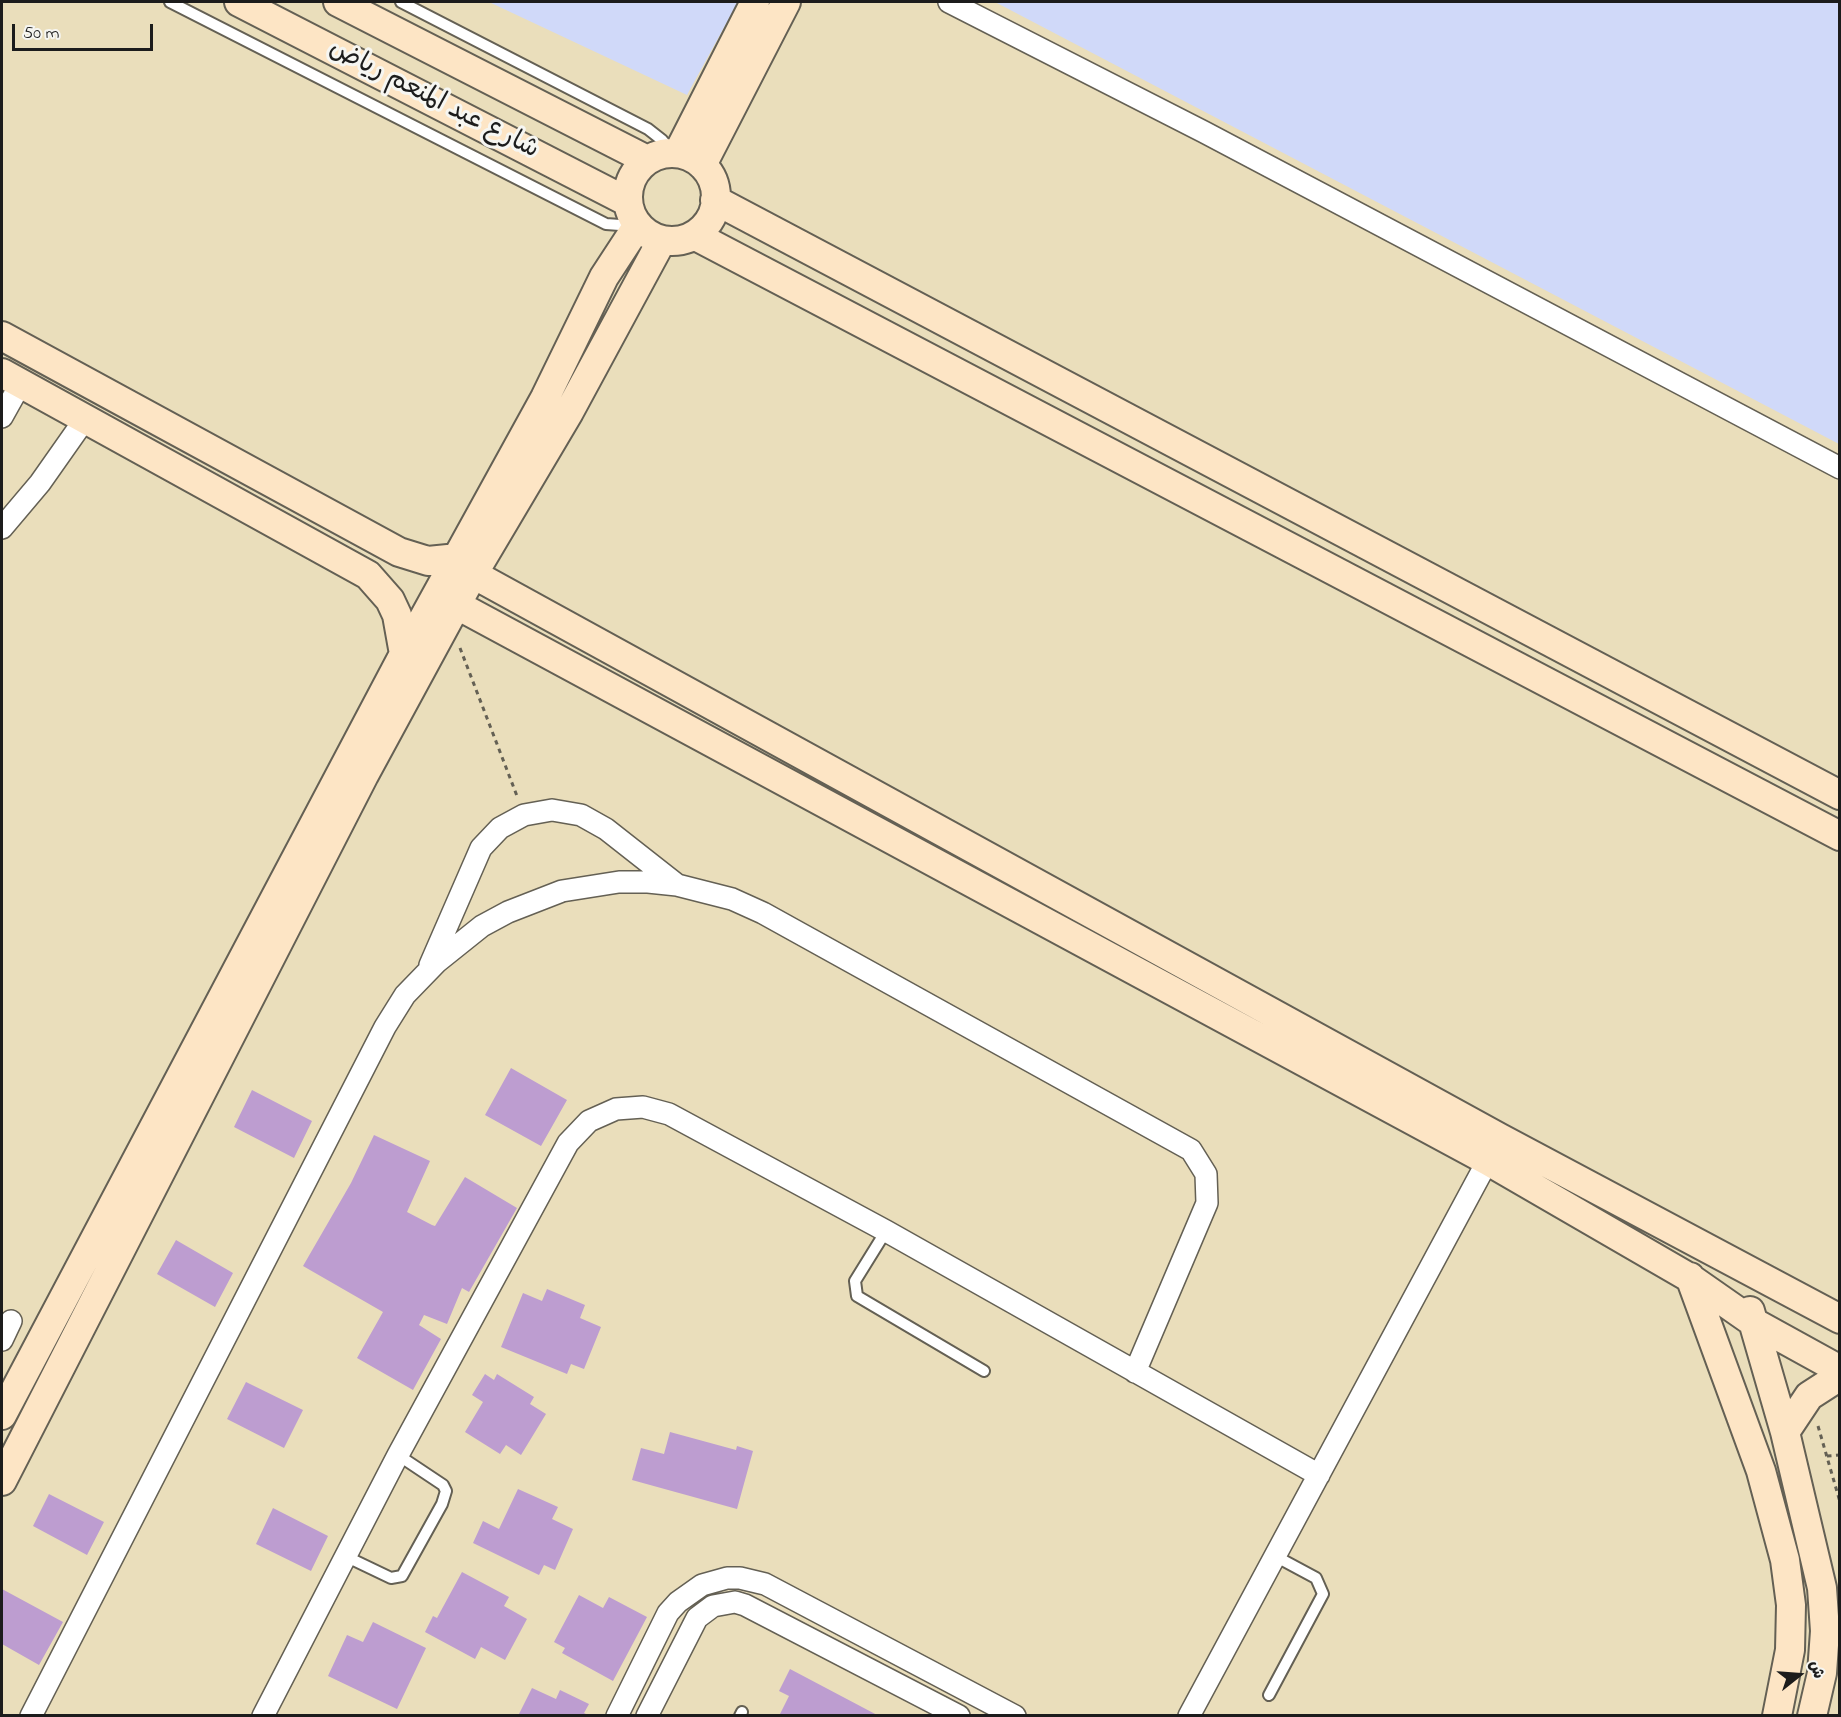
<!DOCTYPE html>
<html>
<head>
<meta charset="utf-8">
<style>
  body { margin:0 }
  #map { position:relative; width:1841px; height:1717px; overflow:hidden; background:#eadebb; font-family:"Indie Flower","Playpen Sans Arabic",sans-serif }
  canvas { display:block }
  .frame { position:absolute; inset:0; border:3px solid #1c1c1c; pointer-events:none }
  .north { position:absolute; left:1769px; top:1645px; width:60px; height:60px; -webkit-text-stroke:4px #f6f6f2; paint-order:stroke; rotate:73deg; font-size:16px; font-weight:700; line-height:24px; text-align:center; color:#1c1c1c }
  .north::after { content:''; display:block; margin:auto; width:21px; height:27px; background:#1c1c1c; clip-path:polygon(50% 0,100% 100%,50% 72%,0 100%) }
  .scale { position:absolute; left:12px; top:24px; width:141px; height:27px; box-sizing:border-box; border:3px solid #1c1c1c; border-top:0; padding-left:8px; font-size:18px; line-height:21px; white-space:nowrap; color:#1c1c1c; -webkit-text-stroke:4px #f6f6f2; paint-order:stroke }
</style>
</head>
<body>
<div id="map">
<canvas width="1841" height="1717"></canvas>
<div class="frame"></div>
<div class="north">ش</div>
<div class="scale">50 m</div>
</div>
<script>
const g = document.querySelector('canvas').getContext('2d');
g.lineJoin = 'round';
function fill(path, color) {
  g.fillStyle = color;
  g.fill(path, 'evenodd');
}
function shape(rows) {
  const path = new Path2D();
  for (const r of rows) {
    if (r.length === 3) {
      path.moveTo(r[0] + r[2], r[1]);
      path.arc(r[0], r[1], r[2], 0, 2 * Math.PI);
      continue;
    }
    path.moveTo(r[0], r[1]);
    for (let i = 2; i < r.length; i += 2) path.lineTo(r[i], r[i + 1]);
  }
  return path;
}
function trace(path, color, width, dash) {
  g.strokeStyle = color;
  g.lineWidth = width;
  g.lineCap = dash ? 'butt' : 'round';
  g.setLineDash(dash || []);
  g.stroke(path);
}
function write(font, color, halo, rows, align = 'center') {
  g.font = font + ' "Indie Flower","Playpen Sans Arabic",sans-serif';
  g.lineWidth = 6;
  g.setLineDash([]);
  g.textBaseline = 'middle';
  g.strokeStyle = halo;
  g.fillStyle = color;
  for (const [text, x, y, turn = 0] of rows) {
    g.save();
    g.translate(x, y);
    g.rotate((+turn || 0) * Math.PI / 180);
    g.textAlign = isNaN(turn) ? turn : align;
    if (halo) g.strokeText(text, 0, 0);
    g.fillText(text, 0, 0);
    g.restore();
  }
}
fill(shape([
  [489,2,738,2,687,95],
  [995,2,1839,2,1839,444]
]), '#d0d9f9');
fill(shape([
  [511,1068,567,1100,541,1146,485,1115],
  [252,1090,312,1121,294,1158,234,1127],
  [374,1135,430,1161,407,1212,432,1225,435,1226,465,1177,517,1208,469,1292,462,1288,447,1324,424,1315,419,1325,441,1339,413,1390,357,1358,383,1312,303,1266,351,1183],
  [176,1240,233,1273,215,1307,157,1274],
  [547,1289,585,1305,580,1318,601,1327,584,1369,571,1364,567,1374,501,1347,523,1293,542,1301],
  [485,1374,494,1380,497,1374,534,1397,530,1404,546,1414,521,1455,506,1445,500,1454,465,1432,483,1402,472,1395],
  [246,1382,303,1410,284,1448,227,1419],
  [670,1432,736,1450,737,1446,753,1451,737,1509,632,1480,641,1448,664,1454],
  [518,1489,558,1507,552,1519,573,1529,555,1570,544,1565,539,1575,473,1543,483,1521,499,1529],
  [49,1494,104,1522,87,1555,33,1526],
  [273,1508,328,1536,311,1571,256,1544],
  [462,1572,509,1597,504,1606,527,1619,505,1660,481,1647,475,1659,425,1632,433,1616,437,1618],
  [2,1589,63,1622,39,1665,2,1644],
  [579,1595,603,1608,609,1597,647,1617,613,1681,562,1653,565,1648,554,1642],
  [373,1622,426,1648,397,1709,328,1676,347,1635,363,1642],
  [790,1669,879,1716,779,1716,789,1696,779,1691],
  [532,1688,556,1699,560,1690,589,1704,584,1713,590,1716,518,1716]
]), '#bd9dd0');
const lane = shape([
  [170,2,606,224,620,225,633,218],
  [401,2,648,129,662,140,673,153],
  [886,1231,855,1281,857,1296,984,1371],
  [345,1556,391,1578,402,1576,442,1504,446,1491,443,1485,398,1455],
  [1269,1695,1323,1594,1316,1578,1275,1556],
  [740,1716,742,1712]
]);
const street = shape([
  [949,2,1204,132,1840,468],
  [2,417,21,383],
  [2,528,40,483,85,419],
  [430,965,481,848,500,828,524,815,552,810,581,815,606,829,676,884],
  [2,1340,11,1321],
  [31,1716,385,1027,405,995,437,962,482,926,508,912,562,891,619,882,648,882,677,885,732,899,763,913,1191,1150,1206,1174,1207,1203,1135,1372],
  [263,1716,398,1455,568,1143,589,1121,616,1109,643,1107,669,1114,886,1231,1319,1475],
  [617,1716,668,1613,678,1602,702,1585,727,1578,740,1578,765,1584,1015,1716],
  [647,1716,697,1618,713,1606,735,1602,745,1605,959,1716],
  [1189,1716,1494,1149]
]);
const secondary = shape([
  [239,2,628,202],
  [338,2,647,160],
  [678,153,755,2],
  [672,197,44],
  [702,165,786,2],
  [715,200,1840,795],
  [694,235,1840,836],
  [2,336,399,552,428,561,458,558],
  [2,373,368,575,390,600,397,615,404,654],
  [473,574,1500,1138,1840,1319],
  [457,605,1488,1161,1690,1278,1753,1322,1840,1370],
  [1690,1277,1761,1471,1785,1560,1791,1605,1790,1650,1777,1716],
  [1750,1311,1785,1432,1822,1588,1825,1631,1822,1673,1812,1716],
  [2,1415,404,654,545,398,604,277,638,225],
  [1785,1432,1809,1396,1840,1376],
  [2,1481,364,775,473,574,569,412,662,240]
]);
trace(lane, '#646054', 14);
trace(street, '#646054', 24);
trace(secondary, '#646054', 32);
trace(shape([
  [460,648,517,796],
  [1818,1426,1840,1502],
  [1827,1456,1840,1455]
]), '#646054', 3, [4.5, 4.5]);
trace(lane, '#fff', 10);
trace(street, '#fff', 21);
trace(secondary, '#fde5c5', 28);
write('26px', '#1c1c1c', '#f6f6f2', [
  ["شارع عبد المنعم رياض",433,101,27]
]);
</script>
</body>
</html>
